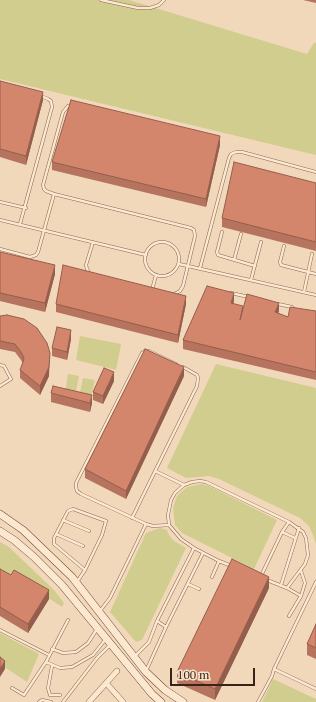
<!DOCTYPE html>
<html>
<head>
<meta charset="utf-8">
<style>
  body { margin:0 }
  #map { position:relative; width:316px; height:702px; overflow:hidden; background:#f2d8bb; font-family:"PT Serif",serif }
  canvas { display:block }
  .scale { position:absolute; left:170px; top:668px; width:85px; height:18px; box-sizing:border-box; border:2px solid #38231a; border-top:0; padding-left:5px; font-size:12px; line-height:14px; white-space:nowrap; color:#38231a; -webkit-text-stroke:3px #f9e4cb; paint-order:stroke }
</style>
</head>
<body>
<div id="map">
<canvas width="316" height="702"></canvas>
<div class="scale">100 m</div>
</div>
<script>
const g = document.querySelector('canvas').getContext('2d');
g.lineJoin = 'round';
function fill(path, color) {
  g.fillStyle = color;
  g.fill(path, 'evenodd');
}
function shape(rows) {
  const path = new Path2D();
  for (const r of rows) {
    if (r.length === 3) {
      path.moveTo(r[0] + r[2], r[1]);
      path.arc(r[0], r[1], r[2], 0, 2 * Math.PI);
      continue;
    }
    path.moveTo(r[0], r[1]);
    for (let i = 2; i < r.length; i += 2) path.lineTo(r[i], r[i + 1]);
  }
  return path;
}
function trace(path, color, width, dash) {
  g.strokeStyle = color;
  g.lineWidth = width;
  g.lineCap = dash ? 'butt' : 'round';
  g.setLineDash(dash || []);
  g.stroke(path);
}
fill(shape([
  [0,0,129,0,307,54,314,43,316,43,316,155,0,79],
  [80,336,121,344,116,370,76,360],
  [216,364,316,388,316,544,313,535,309,526,300,518,219,479,209,476,186,478,167,468],
  [68,374,79,376,75,397,65,395],
  [83,378,95,380,90,401,79,398],
  [201,484,209,486,277,520,254,569,182,533,175,525,173,508,177,496,187,487],
  [160,528,167,530,169,535,174,541,186,548,142,640,136,642,110,612,146,533],
  [0,542,9,547,54,590,64,603,62,607,14,575,11,581,0,575],
  [0,633,39,654,27,682,0,664],
  [273,679,316,699,316,702,262,702]
]), '#d0cd8e');
const service = shape([
  [101,0,138,8,150,8,159,5,164,0],
  [54,194,46,191,44,189,43,185,63,112,68,106,72,105],
  [0,202,26,208],
  [0,220,146,255],
  [20,224,52,107,51,101,48,99,41,96],
  [222,232,217,252,218,255,255,266],
  [162,259,17],
  [284,246,280,262,281,265,316,274],
  [0,249,30,257,36,255,38,252,54,194,191,228,194,230,195,236,183,286,180,291,174,294],
  [234,260,241,234],
  [179,264,316,295],
  [200,268,229,158,231,154,236,152,242,152,316,172],
  [89,273,87,269,86,265,93,242],
  [251,280,261,242],
  [152,290,156,275],
  [304,292,312,254],
  [231,293,249,297],
  [278,304,292,307],
  [0,365,4,366,11,379,0,386],
  [155,471,184,485],
  [200,481,206,482,289,522,303,532,306,538,308,555,305,564,287,588,219,561,194,548,181,539,169,525,168,515,171,500,175,493,184,485,192,482,200,481],
  [73,509,106,521,102,535,85,570,54,544,54,538,68,511,73,509],
  [132,518,197,386,198,378,197,375,183,367],
  [63,520,89,531],
  [169,525,153,526,146,524,81,494,77,491,76,487,76,483,142,353,145,351,149,351,176,364],
  [282,532,295,538],
  [56,534,83,546],
  [261,576,282,532,289,522],
  [212,577,219,561],
  [77,582,85,570],
  [188,584,199,589],
  [281,585,299,528],
  [287,588,301,596,289,616],
  [301,596,305,583,301,571],
  [100,611,110,598,146,524],
  [157,621,166,627],
  [0,630,49,655],
  [52,649,63,653,76,652,88,643,97,629],
  [135,656,149,642,157,621,194,548],
  [46,662,60,668,72,667,93,655,105,640],
  [52,666,48,688,50,695,60,695],
  [274,669,316,689],
  [146,671,166,627,203,553],
  [12,688,24,695,46,662,68,620],
  [39,702,42,700,51,702],
  [63,702,97,658,110,645],
  [258,702,272,676,274,669,316,582]
]);
const minor = shape([
  [106,683,123,702],
  [89,702,117,671]
]);
const secondary = shape([
  [0,514,23,530,72,577,146,672,165,690,183,702],
  [0,531,14,540,34,557,62,585,152,694,161,702]
]);
trace(service, '#8a6753', 3.5);
trace(minor, '#8a6753', 6);
trace(secondary, '#6c4837', 8);
trace(service, '#fce7cf', 2.5);
trace(minor, '#fce7cf', 5);
trace(secondary, '#fce7cf', 7);
fill(shape([
  [303,0,316,0,316,3],
  [0,81,43,100,26,165,0,157],
  [220,145,206,207,52,170,52,162],
  [316,183,316,251,222,227,222,218],
  [0,252,55,274,45,312,0,301],
  [234,301,233,303,243,310,279,311,278,313,288,317,316,311,316,380,183,349,183,340],
  [56,304,186,304,178,343,56,312],
  [0,316,49,376,40,395,20,378,20,370,23,364,21,360,15,352,0,349],
  [71,339,67,360,52,356,52,348],
  [184,376,126,499,85,478,85,469],
  [114,381,103,404,93,400,93,392],
  [51,393,92,403,90,412,51,402],
  [0,569,49,599,28,633,0,616],
  [269,588,215,700,177,683,177,672],
  [316,624,316,659,307,655,307,644]
]), '#b6735e');
fill(shape([
  [43,92,43,100,26,165,26,156],
  [220,136,220,145,206,207,206,199],
  [55,265,55,274,45,312,45,303],
  [234,293,234,301,231,311,231,303],
  [186,296,186,304,178,343,178,335],
  [279,303,279,311,275,321,275,312],
  [71,330,71,339,67,360,67,352],
  [50,353,49,376,40,395,40,386],
  [184,367,184,376,126,499,126,491],
  [114,372,114,381,103,404,103,396],
  [92,395,92,403,90,412,90,403],
  [269,577,269,588,215,700,215,689],
  [49,590,49,599,28,633,28,624],
  [5,661,5,669,0,677,0,669]
]), '#945e4c');
const building = shape([
  [0,81,43,92,26,156,0,149,0,81],
  [71,100,220,136,206,199,52,162,71,100],
  [234,162,316,183,316,242,222,218,234,162],
  [0,252,55,265,45,303,0,293,0,252],
  [63,265,186,296,178,335,56,304,63,265],
  [207,286,234,293,231,303,243,306,240,320,247,294,279,303,275,312,288,317,290,307,316,311,316,372,183,340,207,286],
  [7,315,24,319,37,328,47,343,50,353,49,367,40,386,20,370,23,362,24,358,21,352,15,344,0,341,0,316,7,315],
  [57,327,71,330,67,352,52,348,57,327],
  [145,349,184,367,126,491,85,469,145,349],
  [104,368,114,372,103,396,93,392,104,368],
  [53,386,92,395,90,403,51,393,53,386],
  [232,559,269,577,215,689,177,672,232,559],
  [0,569,11,575,14,570,49,590,28,624,0,607,0,569],
  [316,624,316,648,307,644,316,624],
  [0,657,5,661,0,669,0,657]
]);
fill(building, '#d4866d');
trace(building, '#945e4c', 1);
</script>
</body>
</html>
